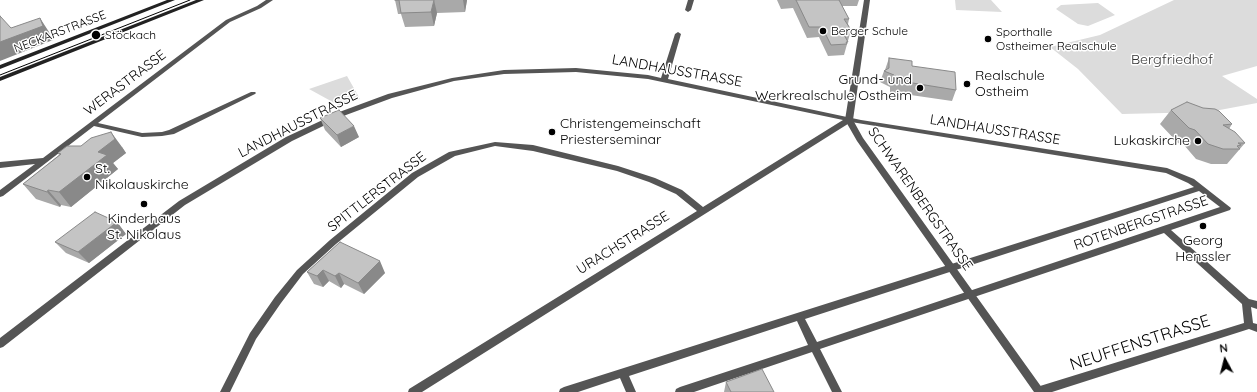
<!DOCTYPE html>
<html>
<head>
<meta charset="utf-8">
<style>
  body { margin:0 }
  #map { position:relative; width:1257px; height:392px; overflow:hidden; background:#fff; font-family:Quicksand,sans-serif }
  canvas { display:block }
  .north { position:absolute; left:1205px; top:340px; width:40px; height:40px; -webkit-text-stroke:3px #fff; paint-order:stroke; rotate:353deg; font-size:11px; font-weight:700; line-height:16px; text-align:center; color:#000 }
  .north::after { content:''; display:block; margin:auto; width:14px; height:18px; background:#000; clip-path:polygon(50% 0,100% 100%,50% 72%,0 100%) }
</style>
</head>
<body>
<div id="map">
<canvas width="1257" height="392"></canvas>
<div class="north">N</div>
</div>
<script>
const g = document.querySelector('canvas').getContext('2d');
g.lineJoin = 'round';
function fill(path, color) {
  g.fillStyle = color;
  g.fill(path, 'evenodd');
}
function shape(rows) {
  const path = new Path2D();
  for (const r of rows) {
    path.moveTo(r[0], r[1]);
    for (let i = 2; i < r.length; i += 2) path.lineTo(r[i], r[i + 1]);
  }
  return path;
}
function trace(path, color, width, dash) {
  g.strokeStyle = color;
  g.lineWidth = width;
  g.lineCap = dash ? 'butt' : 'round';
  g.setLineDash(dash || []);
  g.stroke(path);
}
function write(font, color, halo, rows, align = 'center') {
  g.font = font + ' Quicksand,sans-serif';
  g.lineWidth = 3;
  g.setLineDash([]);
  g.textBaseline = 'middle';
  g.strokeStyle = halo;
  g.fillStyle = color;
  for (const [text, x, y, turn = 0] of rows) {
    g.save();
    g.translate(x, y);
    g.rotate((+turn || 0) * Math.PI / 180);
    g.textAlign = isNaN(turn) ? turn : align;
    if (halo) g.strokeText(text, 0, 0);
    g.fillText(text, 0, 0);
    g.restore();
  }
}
fill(shape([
  [955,0,991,0,1002,12,956,10],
  [1174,0,1257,0,1257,66,1222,76,1257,99,1257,103,1209,112,1122,114,1078,69,1050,47,1100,35],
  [1098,3,1115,15,1088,26,1078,24,1056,9,1061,5],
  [347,76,360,99,340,106,309,89]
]), '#dcdcdc');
fill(shape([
  [266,0,273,0,261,8,230,22,98,123,142,133,162,132,169,130,251,92,255,92,256,93,255,94,174,134,162,136,142,137,94,126,3,196,0,197,0,190,35,164,0,168,0,162,43,158,226,20,257,6,266,0],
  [688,0,694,0,691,10,688,12,685,10,688,0],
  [678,32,681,34,668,79,861,120,1167,168,1194,179,1231,208,1230,210,1171,230,1249,299,1257,301,1257,309,1251,307,1253,323,1257,324,1257,332,1249,329,1052,392,1035,392,1036,388,1040,386,1244,323,1242,304,1164,233,820,349,842,392,832,392,812,352,694,392,675,392,676,389,680,387,808,345,797,321,629,376,636,392,626,392,620,378,578,392,559,392,560,389,564,387,1194,187,1188,183,1166,173,851,122,422,392,408,392,409,389,697,211,676,194,649,182,617,171,533,151,495,146,455,156,418,177,336,244,303,274,281,303,256,339,230,392,220,392,250,333,275,297,297,270,330,240,412,173,449,152,495,142,533,145,618,166,655,178,682,190,703,207,843,120,648,79,576,72,504,74,454,81,392,98,346,115,292,141,185,205,3,347,0,348,0,338,179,201,286,137,342,111,388,94,452,78,504,70,576,68,648,75,661,78,675,34,678,32],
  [1199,191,1220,207,817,342,805,319,1199,191]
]), '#555');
fill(shape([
  [864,0,870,0,853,120,863,138,1045,392,1034,392,857,141,845,120,864,0]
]), '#555');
fill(shape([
  [167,0,175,0,0,69,0,65,167,0],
  [196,0,204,0,0,81,0,77,196,0]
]), '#222');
trace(shape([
  [0,75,190,0]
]), '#000', 1);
fill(shape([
  [395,0,467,0,465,12,437,13,434,26,405,27,401,14,398,14],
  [777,0,859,0,857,6,842,6,849,19,848,24,851,30,844,55,828,56,819,37,807,38,793,8,781,9],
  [889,58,912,66,956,90,952,101,890,92,890,87,880,82,884,71,885,70],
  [1203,108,1232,124,1229,129,1245,143,1227,164,1211,164,1196,159,1184,145,1178,143,1160,124,1171,110],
  [320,118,359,137,341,147,325,130],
  [122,147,126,153,113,163,118,169,71,207,61,205,60,207,36,199,23,184,59,155,58,153],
  [117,222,126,234,89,263,66,253,55,242],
  [340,242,385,273,364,294,344,284,341,288,329,281,323,287,314,284,307,272],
  [726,382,774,392,724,392]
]), '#a9a9a9');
fill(shape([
  [434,0,437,13,434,26,431,12],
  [463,0,467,0,465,12],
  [40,18,49,32,53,40,0,61,0,42],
  [354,126,359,137,341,147,337,135],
  [111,132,122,147,126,153,113,163,118,169,71,207,59,192,98,152],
  [48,190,61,205,60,207,47,192],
  [117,222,126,234,89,263,78,252],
  [380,261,385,273,364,294,358,283],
  [323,270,329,281,323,287,317,276],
  [339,273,344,284,341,288,335,276]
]), '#898989');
const building = shape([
  [395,0,434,0,431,12,401,13,399,0,395,0],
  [796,0,839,0,849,19,844,19,851,30,842,31,848,42,846,42,847,44,831,45,822,27,809,27,796,0],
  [0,16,11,28,40,18,43,26,0,42,0,16],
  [889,58,912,61,912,66,955,72,956,90,894,80,894,75,884,71,889,68,889,58],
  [1187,102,1203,108,1215,109,1219,111,1232,124,1223,125,1235,132,1245,143,1238,143,1241,145,1237,146,1240,149,1223,149,1208,144,1195,130,1189,128,1171,110,1187,102],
  [339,110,354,126,337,135,320,118,339,110],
  [111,132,115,139,98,152,107,155,59,192,48,190,47,192,23,184,61,154,58,153,67,146,81,146,91,138,111,132],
  [95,212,117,222,78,252,55,242,95,212],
  [340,242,380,261,358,283,339,273,335,276,323,270,317,276,307,272,340,242],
  [762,369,774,392,731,392,726,382,762,369]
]);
fill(building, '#c4c4c4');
trace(building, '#898989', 1);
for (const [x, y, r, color] of [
  [823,31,4,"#000"],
  [96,35,5,"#000"],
  [988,39,4,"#000"],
  [967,84,4,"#000"],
  [920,88,4,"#000"],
  [552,132,4,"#000"],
  [1198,141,4,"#000"],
  [87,177,4,"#000"],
  [144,204,4,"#000"],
  [1203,226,4,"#000"]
]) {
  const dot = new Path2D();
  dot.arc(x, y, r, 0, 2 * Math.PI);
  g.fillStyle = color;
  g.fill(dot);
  trace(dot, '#fff', 1.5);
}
write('12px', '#000', '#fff', [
  ["Berger Schule",831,31],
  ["Sporthalle",996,32],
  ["Ostheimer Realschule",996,46],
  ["Stöckach",105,35]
], 'left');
write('12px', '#000', '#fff', [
  ["NECKARSTRASSE",60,32,-21]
]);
write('14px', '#333', '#fff', [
  ["Bergfriedhof",1172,60]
]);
write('14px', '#000', '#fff', [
  ["LANDHAUSSTRASSE",677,71,10],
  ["WERASTRASSE",125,83,-37],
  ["LANDHAUSSTRASSE",298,124,-27],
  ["LANDHAUSSTRASSE",995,130,9],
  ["SPITTLERSTRASSE",377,192,-38],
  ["SCHWARENBERGSTRASSE",920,199,55],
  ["ROTENBERGSTRASSE",1141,223,-19],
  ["URACHSTRASSE",623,243,-32]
]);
write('14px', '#000', '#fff', [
  ["Realschule",975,76],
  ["Ostheim",975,92],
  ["Grund- und",912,80,"right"],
  ["Werkrealschule Ostheim",912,96,"right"],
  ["Christengemeinschaft",560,124],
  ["Priesterseminar",560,140],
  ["Lukaskirche",1190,141,"right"],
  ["St.",95,169],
  ["Nikolauskirche",95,185],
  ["Kinderhaus",144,219,"center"],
  ["St. Nikolaus",144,235,"center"],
  ["Georg",1203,241,"center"],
  ["Henssler",1203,257,"center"]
], 'left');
write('17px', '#000', '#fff', [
  ["NEUFFENSTRASSE",1140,343,-18]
]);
</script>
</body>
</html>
